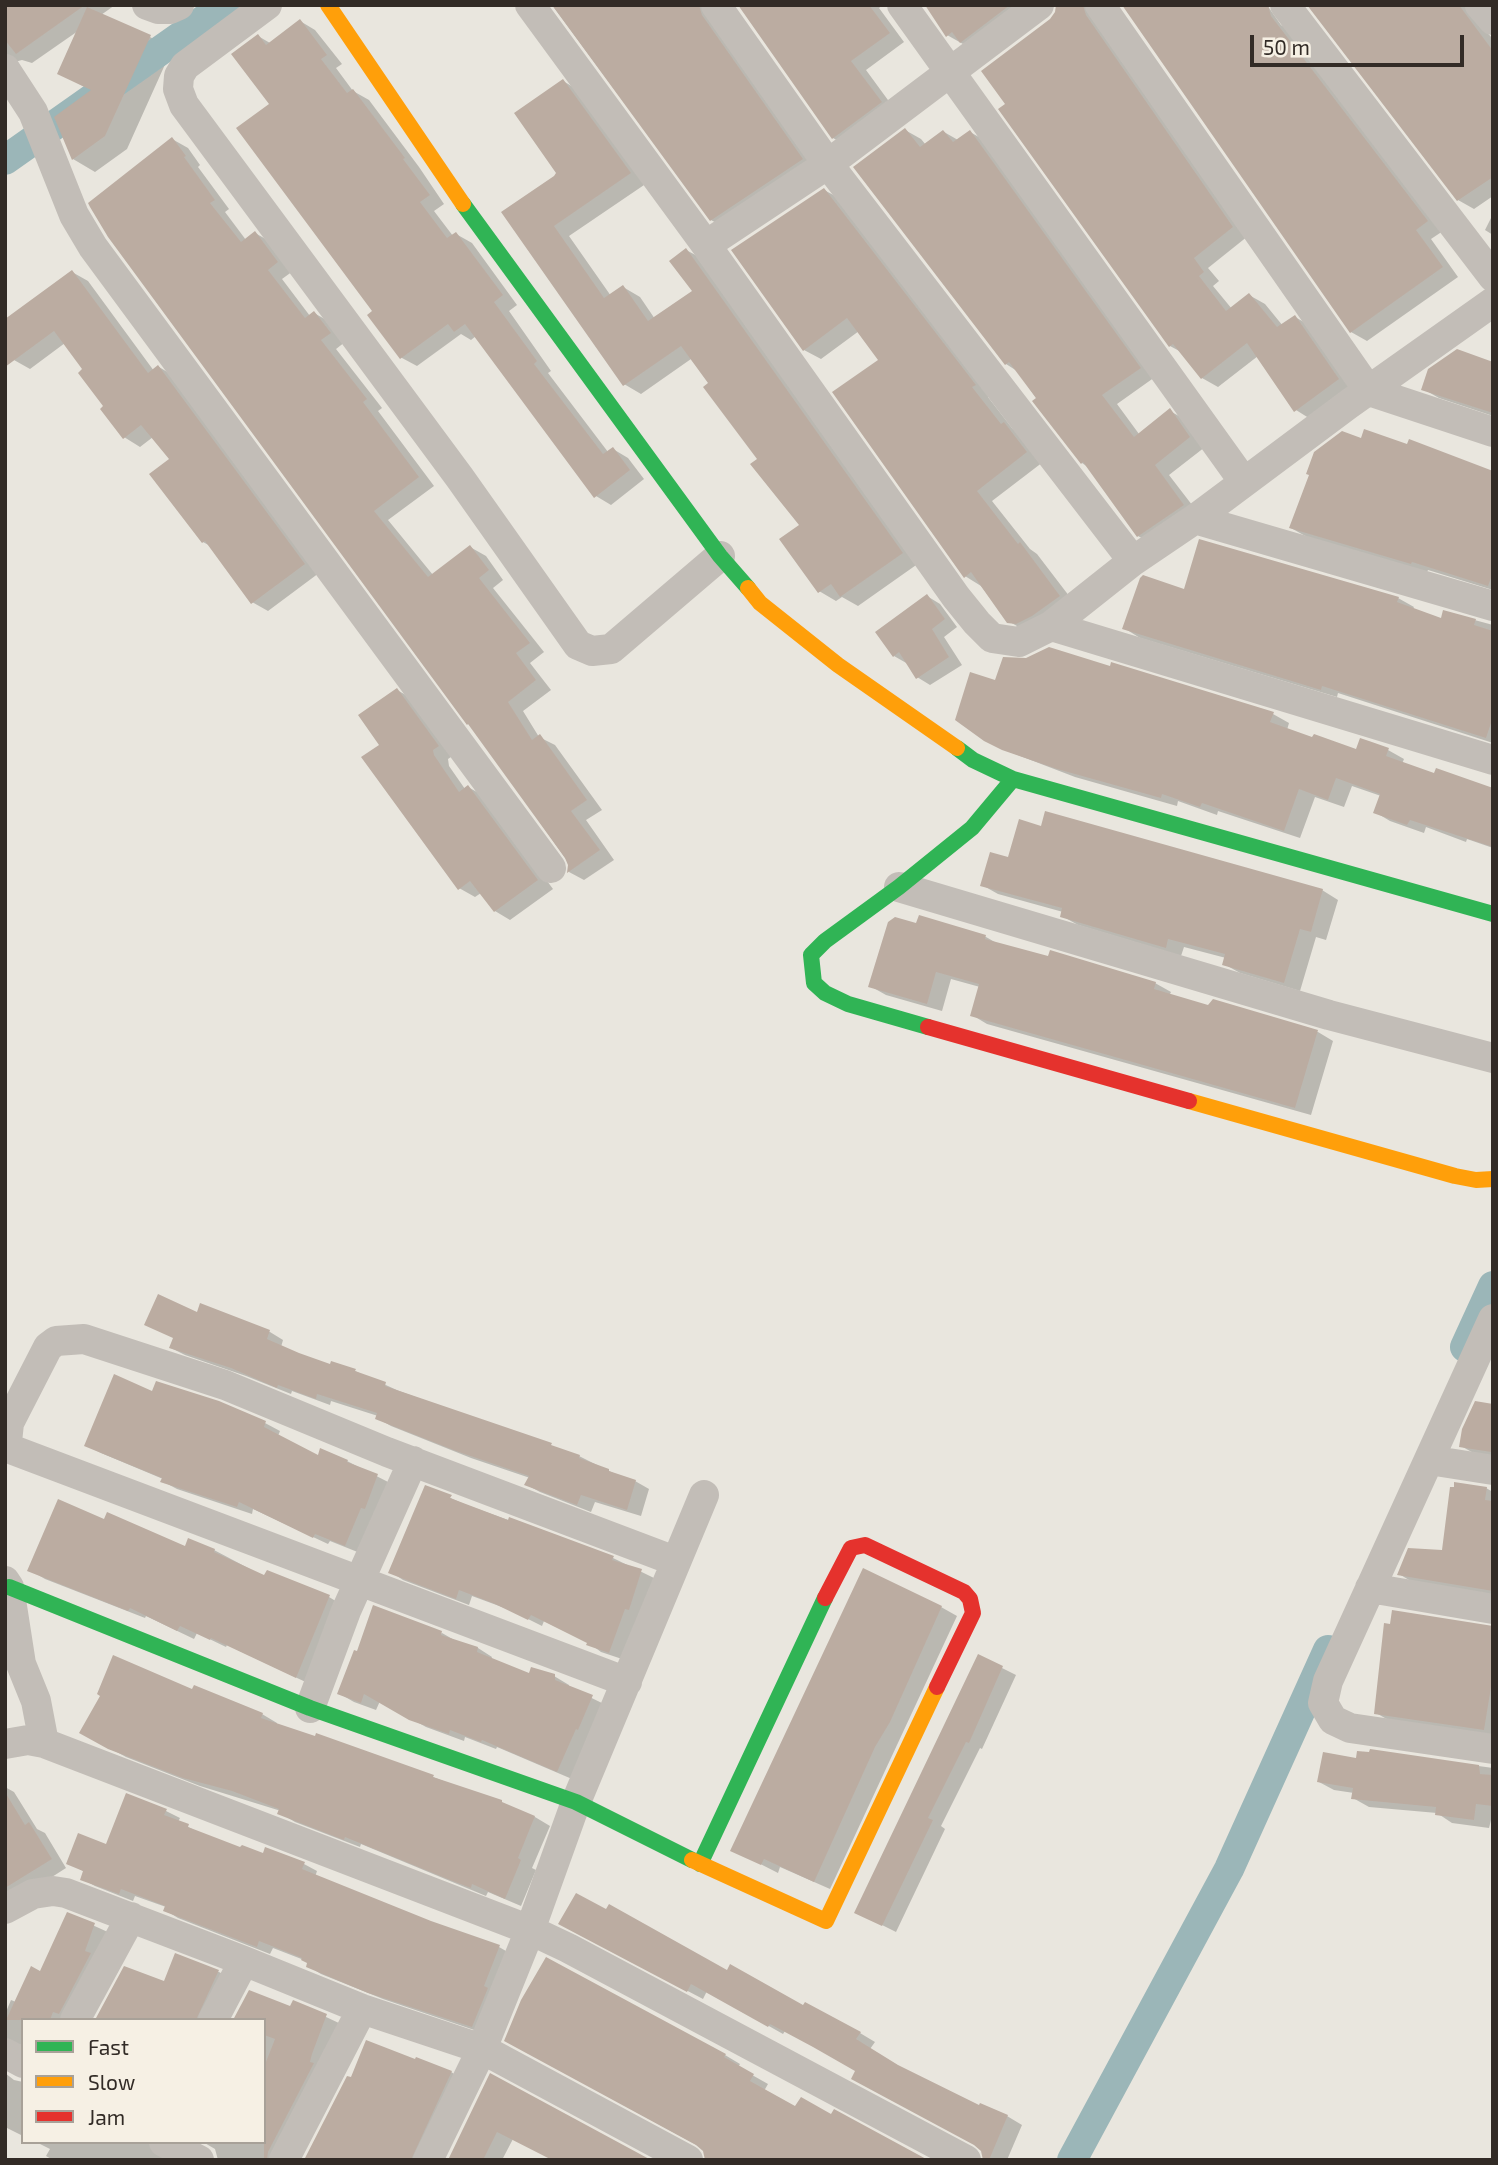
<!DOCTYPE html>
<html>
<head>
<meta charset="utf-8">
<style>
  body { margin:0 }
  #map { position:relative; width:1498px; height:2165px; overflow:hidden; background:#e9e6de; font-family:"Exo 2",sans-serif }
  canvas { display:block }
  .frame { position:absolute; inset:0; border:7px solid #322b26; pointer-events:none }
  .legend { position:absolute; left:21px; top:2018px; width:245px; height:126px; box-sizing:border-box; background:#f6f0e4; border:2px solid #a8a198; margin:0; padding:9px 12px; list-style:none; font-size:21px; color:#322b26 }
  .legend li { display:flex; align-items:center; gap:14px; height:35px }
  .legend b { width:35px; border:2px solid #a8a198 }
  .scale { position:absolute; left:1250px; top:35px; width:214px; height:32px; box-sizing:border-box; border:4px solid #322b26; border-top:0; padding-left:9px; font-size:21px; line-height:24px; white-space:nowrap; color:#322b26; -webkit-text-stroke:5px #f6f0e4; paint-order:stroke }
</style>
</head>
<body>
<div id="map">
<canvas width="1498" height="2165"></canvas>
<div class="frame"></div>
<ul class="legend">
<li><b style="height:9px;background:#30b455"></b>Fast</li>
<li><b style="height:9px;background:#ff9f0a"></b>Slow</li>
<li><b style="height:9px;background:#e5322d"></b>Jam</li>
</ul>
<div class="scale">50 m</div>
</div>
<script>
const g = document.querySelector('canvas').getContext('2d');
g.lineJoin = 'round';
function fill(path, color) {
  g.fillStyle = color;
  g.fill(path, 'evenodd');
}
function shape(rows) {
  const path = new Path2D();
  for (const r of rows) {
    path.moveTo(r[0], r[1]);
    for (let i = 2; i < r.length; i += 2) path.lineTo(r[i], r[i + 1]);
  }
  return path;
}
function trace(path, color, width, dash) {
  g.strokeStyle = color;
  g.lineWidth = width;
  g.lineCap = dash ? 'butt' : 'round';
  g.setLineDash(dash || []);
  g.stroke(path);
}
fill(shape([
  [5,5,115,5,101,15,150,37,172,49,127,149,95,172,73,159,56,117,92,91,59,73,78,31,32,63,22,60,11,63,5,72],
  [552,5,717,5,818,169,727,229,711,220],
  [740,5,883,5,879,8,904,42,866,70,896,111,849,147,833,138],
  [927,5,1037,5,963,44,947,35],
  [1058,5,1101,5,1248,236,1208,268,1219,281,1213,286,1232,309,1249,295,1265,304,1283,326,1295,317,1311,326,1354,388,1312,420,1296,410,1258,356,1218,387,1202,378,1183,353,1170,346,1007,104,1056,13],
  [1267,5,1281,25,1289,30,1443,231,1431,239,1458,277,1367,341,1351,332],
  [1309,5,1471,5,1482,27,1493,39,1493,196,1474,209,1458,200],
  [300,21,315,30,342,64,336,68,353,91,369,100,419,167,444,204,434,211,453,236,456,234,472,243,517,305,509,311,551,371,548,373,608,452,613,449,628,458,644,479,611,505,596,496,476,336,471,340,461,334,417,366,402,358,374,312,272,104,258,36,270,43],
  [563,81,580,91,647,183,569,236,611,296,623,287,640,297,655,319,695,291,686,250,703,259,919,563,858,606,842,597,836,601,819,591,801,526,710,383,691,359,641,394,624,384,503,213,555,178,558,173],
  [905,130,921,139,926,145,944,132,958,140,970,132,986,141,1155,377,1117,404,1139,434,1170,411,1186,420,1205,447,1169,475,1199,514,1154,545,1138,536,1088,467,1082,463,1017,371,1006,364],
  [172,139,188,148,200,165,198,167,229,209,225,212,246,240,255,233,271,242,293,271,282,279,310,316,314,313,330,322,345,342,336,349,382,408,378,411,434,486,388,520,433,575,470,547,486,556,503,580,493,588,544,652,530,663,551,690,523,711,539,737,555,745,602,810,586,820,614,860,584,880,569,872,570,865,472,726],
  [824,190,841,199,991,395,988,397,1012,428,1021,434,1043,462,992,501,1030,549,1037,554,1076,605,1026,631,1008,621,981,586,965,576,880,360,859,331,821,359,804,350],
  [1493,214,1493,235,1485,230],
  [72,272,88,281,154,371,159,367,174,376,319,573,268,611,252,602,212,547,203,542,171,460,153,437,140,447,124,437,85,370,65,343,30,369,14,360],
  [1493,364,1493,416,1439,398,1423,389],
  [1493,472,1493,590,1428,570,1427,572,1307,537,1291,528],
  [1185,591,1398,598,1414,607,1413,609,1442,620,1445,612,1493,625,1493,743,1338,693,1337,697,1140,638,1124,628],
  [927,596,940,604,957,627,944,637,962,665,930,685,917,677,908,664,894,656],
  [1112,665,1273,714,1289,723,1287,730,1357,751,1361,740,1388,750,1404,759,1402,764,1435,776,1493,788,1493,848,1467,839,1466,842,1426,827,1424,833,1390,821,1375,812,1381,796,1352,786,1344,807,1315,797,1300,838,1218,811,1217,815,1178,801,1177,806,1075,777,1002,749,996,682,1111,668],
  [397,690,413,699,454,755,448,759,449,766,465,789,468,787,484,796,553,889,510,920,495,911,481,893,475,897,459,888,381,745],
  [1042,828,1322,890,1338,900,1326,940,1316,937,1300,991,1240,973,1224,964,1226,958,1184,947,1181,956,1078,925,1062,916,1063,912,998,894,982,885],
  [920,918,986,937,1000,945,1155,983,1171,992,1169,996,1208,1007,1213,1001,1318,1032,1333,1041,1311,1115,987,1024,972,1015,980,987,951,979,942,1011,886,995,870,986,918,926],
  [201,1306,270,1332,283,1340,281,1347,332,1366,355,1371,399,1391,579,1456,619,1476,635,1481,649,1489,641,1516,595,1502,591,1512,540,1492,527,1485,530,1478,471,1458,391,1426,377,1418,378,1416,331,1401,330,1405,292,1391,291,1394,246,1376,185,1355,171,1348,198,1314],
  [153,1394,265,1423,280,1431,278,1436,319,1457,347,1461,392,1484,360,1553,330,1541,328,1544,253,1509,252,1514,177,1489,162,1481,163,1479,101,1453,86,1445],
  [1493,1406,1493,1458,1477,1455,1461,1446],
  [426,1487,464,1504,613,1558,654,1578,622,1659,601,1652,589,1643,544,1621,542,1626,510,1610,472,1596,469,1605,403,1580,391,1572],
  [1486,1488,1493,1492,1493,1596,1414,1583,1399,1574,1443,1552],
  [105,1521,185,1548,214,1550,265,1577,329,1597,344,1606,312,1685,227,1645,226,1647,197,1633,194,1639,146,1616,145,1618,45,1579,30,1570],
  [941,1607,957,1616,830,1889,780,1867,778,1873,733,1850],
  [1493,1628,1493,1737,1392,1722,1376,1713],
  [442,1633,456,1641,478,1648,492,1657,491,1660,530,1675,554,1676,569,1685,569,1687,606,1705,572,1779,497,1747,496,1749,465,1737,464,1741,426,1727,380,1701,376,1710,354,1702,340,1694],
  [978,1656,1016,1675,982,1749,980,1748,941,1826,945,1829,896,1932,870,1919],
  [192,1692,262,1714,277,1723,277,1725,316,1738,317,1735,433,1777,535,1817,550,1826,532,1868,536,1870,521,1906,488,1892,486,1896,361,1844,360,1847,295,1822,280,1813,281,1811,200,1786,126,1757,82,1733],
  [1371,1751,1493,1768,1493,1812,1489,1828,1452,1823,1437,1813,1369,1807,1353,1798,1354,1793,1334,1790,1319,1782,1371,1754],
  [5,1787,14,1792,37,1829,45,1833,66,1868,5,1907],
  [127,1796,166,1811,180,1818,178,1822,202,1834,241,1849,304,1864,317,1871,315,1877,430,1923,499,1947,513,1955,486,2034,383,1999,321,1974,308,1966,309,1963,304,1960,273,1948,270,1954,178,1918,165,1910,166,1907,135,1896,133,1901,95,1886,82,1879,85,1872,68,1863,107,1846],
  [68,1914,110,1933,75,2020,23,2020,23,2044,9,2049,5,2046,5,2014,11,2000,16,2002,41,1973],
  [575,1932,727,1972,860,2033,875,2042,870,2049,902,2068,980,2108,1007,2116,1022,2125,1007,2160,985,2160,982,2149,857,2070,785,2031,783,2034,707,1991,703,1999],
  [176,1956,219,1972,233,1980,213,2020,97,2020,125,1968,165,1983],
  [294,2002,341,2024,284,2160,218,2160,215,2149,203,2142,264,2142,264,2020,291,2008],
  [521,2049,725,2055,740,2064,738,2067,768,2084,764,2091,796,2108,832,2116,704,2149],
  [451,2072,466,2081,428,2160,306,2160],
  [5,2073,14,2080,23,2082,23,2136,5,2127],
  [491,2075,513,2139,502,2160,449,2160],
  [36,2142,164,2142,161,2152,164,2160,53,2160,46,2156,50,2149]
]), '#0003');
trace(shape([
  [5,160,225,5],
  [1465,1347,1493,1286],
  [1072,2160,1229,1869,1328,1650]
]), '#9bb6b8', 30);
fill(shape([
  [5,5,85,5,16,54,5,40],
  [552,5,699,5,702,15,803,159,710,221],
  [738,5,869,5,890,33,851,61,882,102,832,139],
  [925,5,1010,5,960,43,952,32,946,37],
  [1056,5,1083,5,1086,15,1233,227,1194,258,1204,272,1199,276,1226,311,1249,293,1277,327,1295,315,1339,379,1294,412,1247,343,1201,379,1173,344,1169,347,998,109,1005,104,981,71,1050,19,1055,12],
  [1122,5,1268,5,1271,16,1428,221,1416,230,1443,267,1350,333],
  [1307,5,1459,5,1493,51,1493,177,1457,201],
  [87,7,151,35,105,136,72,160,54,117,91,90,57,74],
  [300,19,327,55,321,59,347,93,353,89,405,158,403,159,430,195,420,202,447,238,456,232,503,295,494,302,537,361,534,364,603,454,613,447,630,470,594,498,465,324,454,332,448,324,400,359,367,315,372,311,236,128,269,104,231,54,258,34,266,45],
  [563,79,631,173,554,226,604,298,623,285,648,321,692,291,669,261,686,248,903,553,840,597,831,584,818,593,779,539,799,525,750,464,757,459,703,387,708,383,681,346,623,386,501,212,554,176,556,173,514,113],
  [905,128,920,147,943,130,953,142,970,130,1141,368,1102,395,1134,437,1170,408,1190,437,1155,465,1184,505,1137,537,1083,462,1081,464,1032,401,1036,398,1009,362,1005,365,853,167],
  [172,137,186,156,184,157,215,200,210,203,241,242,255,231,278,262,268,270,305,318,314,311,331,333,321,340,367,399,363,402,419,477,374,511,428,577,470,545,489,570,479,578,530,643,516,653,536,680,508,702,532,740,540,734,587,800,571,811,600,850,567,873,568,865,565,858,468,724,467,725,108,237,90,207,88,203],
  [824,188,976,385,972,387,1001,424,1004,422,1027,452,977,491,1018,544,1020,542,1060,596,1032,616,1016,624,1007,623,971,572,964,578,832,392,878,360,847,318,803,351,731,250],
  [72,270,148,373,158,365,305,564,251,604,205,541,202,543,149,474,169,459,141,425,123,439,100,409,103,406,78,373,82,369,54,331,5,367,5,319],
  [1457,349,1493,362,1493,413,1421,390,1428,369],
  [1364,429,1407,444,1409,439,1493,471,1493,573,1488,586,1412,562,1411,564,1289,528,1309,475,1306,474,1314,452,1342,431,1361,438],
  [1199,539,1399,597,1397,602,1441,618,1443,610,1476,619,1474,625,1493,631,1493,717,1486,738,1322,686,1321,690,1122,629,1140,578,1143,575,1184,589],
  [927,594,945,619,932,629,949,657,916,679,899,652,893,657,875,632],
  [1049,647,1110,666,1111,662,1274,712,1270,722,1312,737,1314,734,1356,749,1360,738,1369,741,1389,748,1386,756,1434,773,1436,768,1493,788,1493,847,1410,820,1407,825,1373,813,1380,794,1336,778,1328,800,1299,789,1284,831,1202,803,1200,807,1162,794,1161,798,1057,769,1002,750,984,741,955,720,970,672,995,680,1003,657,1026,658],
  [397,688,439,746,433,750,434,755,459,792,468,785,538,880,494,912,470,881,458,890,361,757,379,745,358,715],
  [1045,811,1323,889,1311,932,1300,929,1284,983,1222,965,1225,954,1168,939,1166,948,1060,917,1062,908,980,886,990,852,1008,857,1019,819,1041,826],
  [919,915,986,935,985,939,1048,956,1050,950,1156,982,1154,989,1208,1005,1213,999,1318,1030,1295,1108,970,1016,979,984,936,972,927,1004,868,987,888,922,895,917,916,923],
  [158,1294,197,1312,200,1303,270,1330,267,1339,299,1353,330,1364,331,1361,356,1369,355,1371,386,1382,385,1386,552,1443,551,1445,580,1455,579,1458,609,1469,609,1471,636,1480,627,1510,581,1495,577,1505,524,1485,529,1476,456,1451,375,1419,377,1413,317,1394,316,1399,278,1385,277,1388,231,1368,169,1348,173,1338,144,1325],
  [114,1374,152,1391,156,1381,219,1401,266,1421,264,1427,318,1455,320,1448,348,1460,347,1462,378,1474,365,1509,361,1508,345,1546,315,1534,313,1538,239,1502,237,1507,160,1482,162,1478,84,1446],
  [1475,1401,1493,1404,1491,1452,1459,1447,1462,1429],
  [1454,1482,1487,1487,1485,1500,1493,1501,1493,1591,1397,1575,1408,1548,1442,1550,1450,1487,1454,1487],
  [425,1485,452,1495,450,1498,508,1520,509,1517,614,1556,612,1560,642,1569,629,1610,625,1609,609,1653,586,1645,587,1643,531,1615,528,1620,495,1604,459,1590,456,1599,388,1573],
  [58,1499,104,1519,107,1512,185,1546,188,1538,215,1549,214,1552,264,1575,267,1570,330,1595,296,1678,211,1638,210,1640,180,1626,177,1631,130,1608,128,1611,27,1571],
  [863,1568,942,1606,890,1722,875,1747,814,1882,764,1859,761,1865,730,1851],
  [373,1605,442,1631,441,1635,478,1647,477,1652,529,1673,531,1667,555,1674,555,1680,593,1695,578,1730,576,1729,557,1772,482,1740,481,1742,450,1730,449,1734,409,1720,364,1694,361,1703,337,1694,354,1650,357,1651],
  [1392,1610,1493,1626,1493,1675,1484,1730,1374,1714,1384,1623,1390,1624],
  [978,1654,1003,1666,969,1743,966,1742,928,1818,933,1820,882,1926,854,1913],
  [113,1655,192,1689,194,1685,263,1713,261,1718,315,1736,316,1733,434,1775,433,1777,502,1800,502,1802,535,1816,518,1858,521,1860,505,1899,472,1884,471,1888,450,1880,345,1837,344,1840,277,1814,279,1809,232,1791,183,1778,108,1749,79,1733,100,1696,97,1694],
  [1370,1749,1479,1765,1480,1774,1493,1775,1493,1806,1476,1804,1474,1820,1435,1815,1436,1807,1351,1799,1353,1788,1317,1782,1323,1752,1356,1758,1357,1751,1369,1752],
  [5,1792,25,1825,29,1822,52,1859,5,1888],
  [126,1793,167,1809,164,1815,189,1824,188,1827,240,1847,242,1845,263,1853,265,1847,305,1862,302,1869,431,1921,500,1945,484,1986,488,1988,472,2027,368,1993,306,1967,307,1963,301,1960,302,1958,259,1941,257,1947,163,1911,165,1906,121,1889,119,1894,80,1880,83,1871,66,1864,78,1833,106,1844],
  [576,1893,606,1909,609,1904,727,1970,730,1964,803,2005,805,2002,861,2032,856,2039,898,2065,979,2105,980,2103,1008,2115,989,2160,983,2160,981,2151,974,2145,851,2079,855,2071,813,2047,770,2024,768,2027,691,1984,687,1992,558,1924],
  [67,1912,95,1923,85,1951,91,1953,59,2014,53,2012,50,2020,6,2020,31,1966,40,1971],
  [175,1953,219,1970,196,2020,96,2018,124,1966,164,1981],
  [546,1957,726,2054,724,2057,754,2074,750,2081,795,2106,801,2097,831,2114,834,2109,928,2160,705,2160,703,2151,696,2145,504,2041,521,2000],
  [249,1990,290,2006,293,2000,327,2014,312,2054,310,2062,314,2063,268,2152,267,2160,264,2160,264,2067,275,2039,264,2035,264,2020,233,2020],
  [366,2040,415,2059,416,2057,452,2071,411,2160,304,2160,347,2076,351,2077],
  [490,2073,651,2160,552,2160,497,2132,483,2160,448,2160]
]), '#bbaca1');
trace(shape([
  [147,5,158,9,170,9,179,5],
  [267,5,185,66,179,76,178,89,184,105,460,478,578,645,592,651,611,649,720,556],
  [530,5,706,245,956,597,977,623,992,638,1019,642,1051,626,1133,561,1195,519,1349,404,1493,302],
  [716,5,828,164,1133,561],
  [902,5,1244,482],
  [1100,5,1369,391,1493,432],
  [1285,5,1493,277],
  [1480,5,1493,20],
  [5,69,33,112,74,215,93,247,551,868],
  [706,245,828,164,1039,5],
  [1195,519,1493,606],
  [1051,626,1493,760],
  [899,887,1329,1015,1493,1058],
  [1493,1319,1328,1681,1323,1703,1333,1720,1350,1728,1493,1749],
  [1429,1460,1493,1470],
  [5,1581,9,1587,21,1664,36,1701,44,1743],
  [1370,1588,1493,1609],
  [627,1682,13,1450,7,1442,9,1423,48,1347,56,1341,84,1339,225,1385,387,1452,675,1561],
  [310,1708,346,1611,413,1461],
  [5,1744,28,1740,44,1743,530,1930,568,1948,966,2160],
  [5,1909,33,1894,53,1891,66,1893,244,1961,362,2009,482,2049,688,2160],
  [75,2020,131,1917],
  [213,2020,244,1961],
  [5,2053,23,2063],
  [164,2142,199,2160],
  [284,2160,362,2009],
  [428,2160,482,2049,530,1930,576,1802,704,1495]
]), '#c2bdb7', 30);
trace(shape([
  [463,204,720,556,748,588],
  [957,748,973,760,1013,779,1493,914],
  [928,1027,848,1004,825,993,814,983,811,955,825,941,899,887,972,828,1013,779],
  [9,1587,310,1708,576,1802,692,1860],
  [700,1864,825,1598]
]), '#30b455', 16);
trace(shape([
  [328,5,463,204],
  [748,588,760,603,838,665,957,748],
  [1189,1101,1455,1176,1476,1180,1493,1179],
  [692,1860,826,1921,937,1687]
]), '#ff9f0a', 16);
trace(shape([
  [928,1027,1189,1101],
  [825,1598,851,1548,865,1545,964,1592,970,1599,973,1613,937,1687]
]), '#e5322d', 16);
</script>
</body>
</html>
